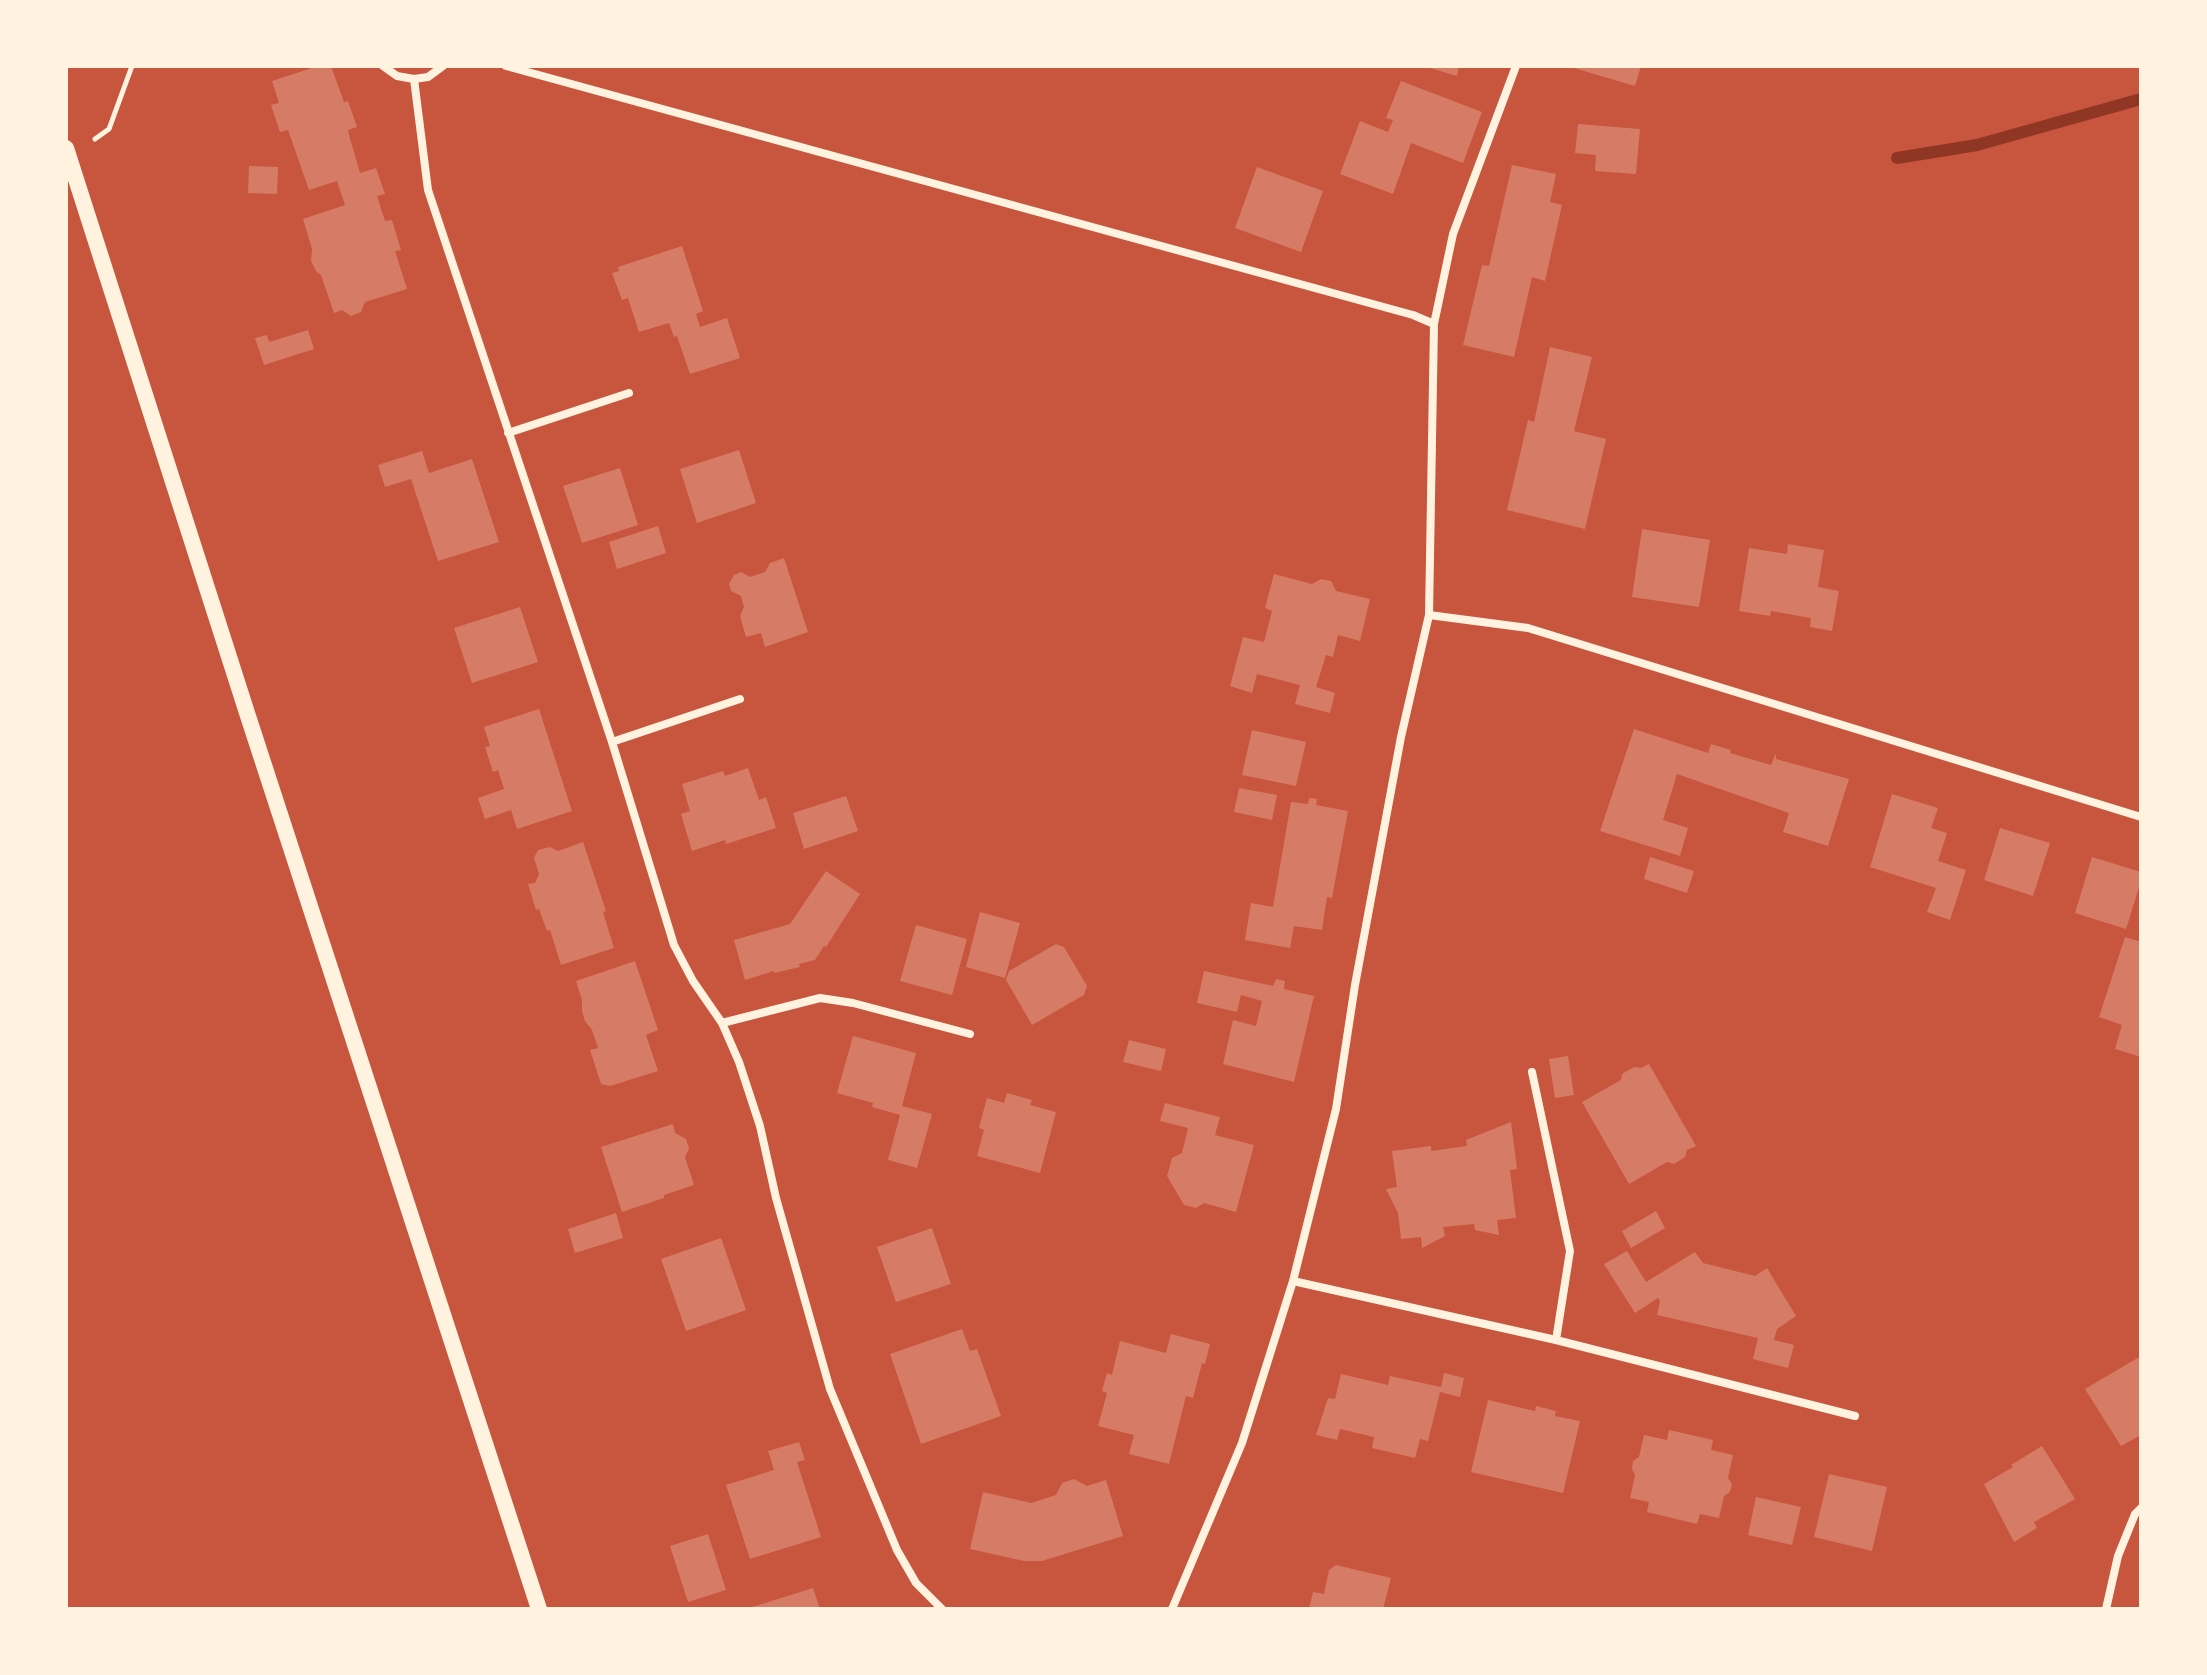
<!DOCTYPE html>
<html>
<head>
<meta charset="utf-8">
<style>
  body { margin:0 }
  #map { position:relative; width:2207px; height:1675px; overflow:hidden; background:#c8553d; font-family:Rubik,sans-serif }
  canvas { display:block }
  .frame { position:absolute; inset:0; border:68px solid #fff3e0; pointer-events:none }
</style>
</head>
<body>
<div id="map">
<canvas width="2207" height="1675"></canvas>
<div class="frame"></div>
</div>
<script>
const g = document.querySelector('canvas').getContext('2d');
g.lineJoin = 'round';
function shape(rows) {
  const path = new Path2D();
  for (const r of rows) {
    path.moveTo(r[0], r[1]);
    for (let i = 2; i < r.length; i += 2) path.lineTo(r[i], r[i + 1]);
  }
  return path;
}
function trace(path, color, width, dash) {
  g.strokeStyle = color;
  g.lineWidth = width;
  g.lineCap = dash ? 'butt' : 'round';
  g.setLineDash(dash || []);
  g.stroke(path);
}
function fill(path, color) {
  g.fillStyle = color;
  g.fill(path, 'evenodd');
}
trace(shape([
  [1897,158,1977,145,2141,99]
]), '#8f3625', 12);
fill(shape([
  [318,66,331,66,344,102,348,101,357,127,348,130,349,135,360,173,376,168,385,194,377,196,385,221,392,220,401,250,395,251,407,289,365,302,361,312,351,316,342,310,334,313,321,275,316,271,311,261,312,249,303,219,345,205,337,181,309,190,288,130,280,132,271,105,279,103,272,81],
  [1423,66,1459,66,1457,76],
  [1567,66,1641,66,1635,86],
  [1401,81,1482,112,1463,163,1411,143,1393,194,1340,174,1360,121,1388,132,1393,120,1386,118],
  [1578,124,1640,129,1636,174,1595,171,1596,155,1575,153],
  [1512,165,1556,174,1550,202,1562,205,1545,281,1532,277,1514,357,1463,345,1482,265,1489,266],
  [249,166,278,167,277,194,248,193],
  [1257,167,1323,191,1301,252,1235,228],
  [682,246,703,311,696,314,700,327,727,318,740,358,690,374,677,336,674,337,669,323,639,332,628,298,622,300,612,273,619,271,618,267],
  [308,330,314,349,264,365,255,338,267,335,269,342],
  [1550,347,1592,357,1574,431,1606,439,1585,529,1507,510,1528,420,1534,422],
  [739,450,756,503,697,523,680,469],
  [422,451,429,473,472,459,499,542,438,561,411,479,385,487,378,465],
  [620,468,638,525,582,543,563,486],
  [658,526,666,553,617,569,609,542],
  [1642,529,1710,540,1699,607,1632,597],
  [1788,544,1824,550,1818,587,1839,591,1832,631,1810,627,1811,618,1771,611,1770,616,1739,611,1749,548,1787,554],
  [784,558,808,632,765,647,761,633,746,637,740,616,744,607,741,596,731,591,729,584,734,575,741,572,750,577,765,572,770,563],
  [1274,574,1312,584,1321,579,1331,581,1336,591,1370,599,1360,641,1338,635,1333,657,1326,655,1316,687,1335,693,1330,713,1295,704,1300,685,1257,674,1252,693,1230,686,1243,637,1264,642,1272,611,1265,608],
  [520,607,538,662,472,683,454,628],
  [539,709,572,811,517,829,511,810,485,819,478,798,504,789,498,770,493,772,485,747,490,746,484,727],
  [1634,729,1708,753,1711,744,1731,750,1730,753,1771,765,1776,753,1776,759,1849,779,1828,846,1783,832,1789,813,1677,774,1663,820,1688,828,1680,856,1600,831],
  [1252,730,1306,742,1296,786,1242,775],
  [748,768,759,800,766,797,776,828,726,844,725,840,692,851,681,814,690,811,682,784,723,771,725,776],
  [1239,788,1277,795,1272,820,1234,812],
  [1892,794,1938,808,1931,828,1947,833,1938,861,1966,870,1950,920,1927,912,1936,888,1870,867],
  [846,796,858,831,804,849,793,813],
  [1309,798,1317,799,1316,805,1348,811,1332,898,1327,897,1322,930,1294,926,1290,948,1245,940,1251,903,1273,907,1291,802,1308,804],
  [2000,828,2050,843,2033,896,1984,880],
  [583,842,606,911,603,912,614,948,561,965,550,930,547,931,539,909,536,910,528,884,535,883,539,874,534,858,538,850,550,847,558,851],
  [1650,857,1694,871,1687,893,1644,879],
  [2092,857,2141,872,2141,881,2126,929,2075,913],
  [826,871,860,894,826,947,824,946,815,960,799,964,800,967,774,973,774,971,745,980,734,940,790,924],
  [980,912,1020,923,1005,978,966,967],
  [916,925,967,939,952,995,900,981],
  [2125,937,2141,942,2141,1057,2115,1049,2122,1025,2099,1017],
  [1056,944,1064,947,1087,986,1084,995,1032,1025,1006,980,1009,971],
  [635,961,658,1030,646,1035,658,1071,610,1086,601,1084,590,1050,598,1048,592,1030,585,1021,582,1011,582,1000,576,981],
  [1204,971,1273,986,1276,979,1285,981,1284,989,1314,996,1294,1082,1223,1064,1233,1020,1256,1026,1262,1001,1241,995,1237,1012,1197,1003],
  [853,1036,916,1053,902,1106,932,1114,917,1168,888,1160,900,1115,872,1107,873,1103,837,1093],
  [1129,1040,1166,1049,1161,1071,1123,1062],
  [1568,1056,1574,1095,1555,1098,1549,1059],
  [1649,1064,1696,1146,1687,1150,1685,1157,1674,1164,1667,1162,1629,1184,1582,1102,1621,1080,1622,1074,1634,1067,1641,1068],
  [1007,1093,1032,1100,1030,1105,1056,1112,1040,1173,977,1156,984,1130,979,1128,987,1098,1004,1103],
  [1165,1103,1220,1117,1215,1135,1254,1145,1236,1212,1204,1203,1196,1208,1184,1205,1167,1176,1172,1158,1182,1153,1188,1128,1160,1121],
  [1511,1122,1517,1169,1510,1170,1516,1218,1497,1220,1499,1235,1475,1230,1474,1224,1443,1227,1445,1236,1422,1248,1421,1237,1401,1239,1398,1213,1386,1189,1397,1187,1392,1151,1431,1146,1431,1151,1467,1146,1466,1140],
  [673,1124,675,1133,686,1139,689,1149,685,1157,694,1185,664,1195,664,1198,622,1212,601,1147],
  [1656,1211,1665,1228,1631,1248,1622,1231],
  [616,1213,623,1238,575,1253,568,1229],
  [932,1228,951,1284,896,1302,877,1247],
  [721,1238,746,1310,686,1331,661,1259],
  [1627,1251,1646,1282,1695,1252,1703,1263,1755,1276,1767,1268,1796,1316,1777,1329,1774,1340,1794,1345,1788,1368,1753,1359,1758,1338,1657,1315,1660,1301,1658,1298,1635,1313,1604,1264],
  [962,1329,970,1351,977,1349,1001,1416,921,1444,890,1354],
  [1171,1334,1210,1344,1205,1364,1202,1363,1193,1398,1186,1396,1169,1464,1129,1454,1134,1435,1098,1426,1107,1393,1102,1391,1107,1373,1112,1375,1120,1341,1166,1353],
  [2141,1356,2141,1435,2121,1446,2085,1389],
  [1444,1373,1464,1378,1460,1397,1440,1392,1428,1441,1420,1439,1415,1458,1372,1448,1374,1437,1340,1429,1337,1440,1316,1435,1328,1398,1335,1399,1341,1374,1388,1385,1390,1376,1441,1387],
  [1488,1400,1535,1411,1536,1406,1556,1411,1555,1416,1580,1421,1563,1493,1471,1472],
  [1669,1430,1713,1440,1711,1450,1733,1455,1728,1478,1732,1484,1730,1492,1724,1496,1719,1518,1700,1514,1697,1524,1647,1512,1649,1502,1630,1498,1635,1475,1632,1469,1633,1461,1639,1457,1644,1435,1667,1440],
  [799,1442,805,1460,797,1462,821,1537,750,1559,726,1485,774,1470,768,1451],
  [2042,1446,2075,1499,2034,1522,2037,1528,2014,1542,1984,1484,2013,1467,2011,1465],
  [1829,1474,1887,1487,1872,1551,1814,1537],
  [1074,1479,1087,1486,1106,1480,1123,1536,1042,1561,1024,1561,970,1549,983,1492,1031,1503,1056,1495,1062,1483],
  [1756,1497,1801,1507,1792,1545,1748,1535],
  [708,1534,726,1590,688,1602,670,1546],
  [1336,1565,1391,1578,1383,1609,1309,1609,1313,1592,1324,1594,1329,1570],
  [813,1588,820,1609,749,1609,749,1608]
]), '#d67c66');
trace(shape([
  [95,139,109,129,132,66]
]), '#fff3e0', 5);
trace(shape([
  [383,66,397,76,414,79,428,77,443,66],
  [506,66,1413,315,1434,324],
  [414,79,428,190,612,742,674,945,693,981,722,1023,739,1062,760,1126,776,1198,830,1389,897,1550,916,1583,942,1609],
  [508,433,629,393],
  [1429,615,1528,628,2141,817],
  [612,742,740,699],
  [722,1023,820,998,853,1003,970,1034],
  [1532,1072,1570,1251,1556,1340],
  [1293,1281,1556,1340,1855,1416],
  [1172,1609,1242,1443,1293,1281,1336,1109,1355,985,1401,737,1429,615,1434,324,1453,234,1516,66],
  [2106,1609,2118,1556,2135,1514,2141,1508]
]), '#fff3e0', 8);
trace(shape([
  [66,148,248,716,539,1609]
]), '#fff3e0', 16);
</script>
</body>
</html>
